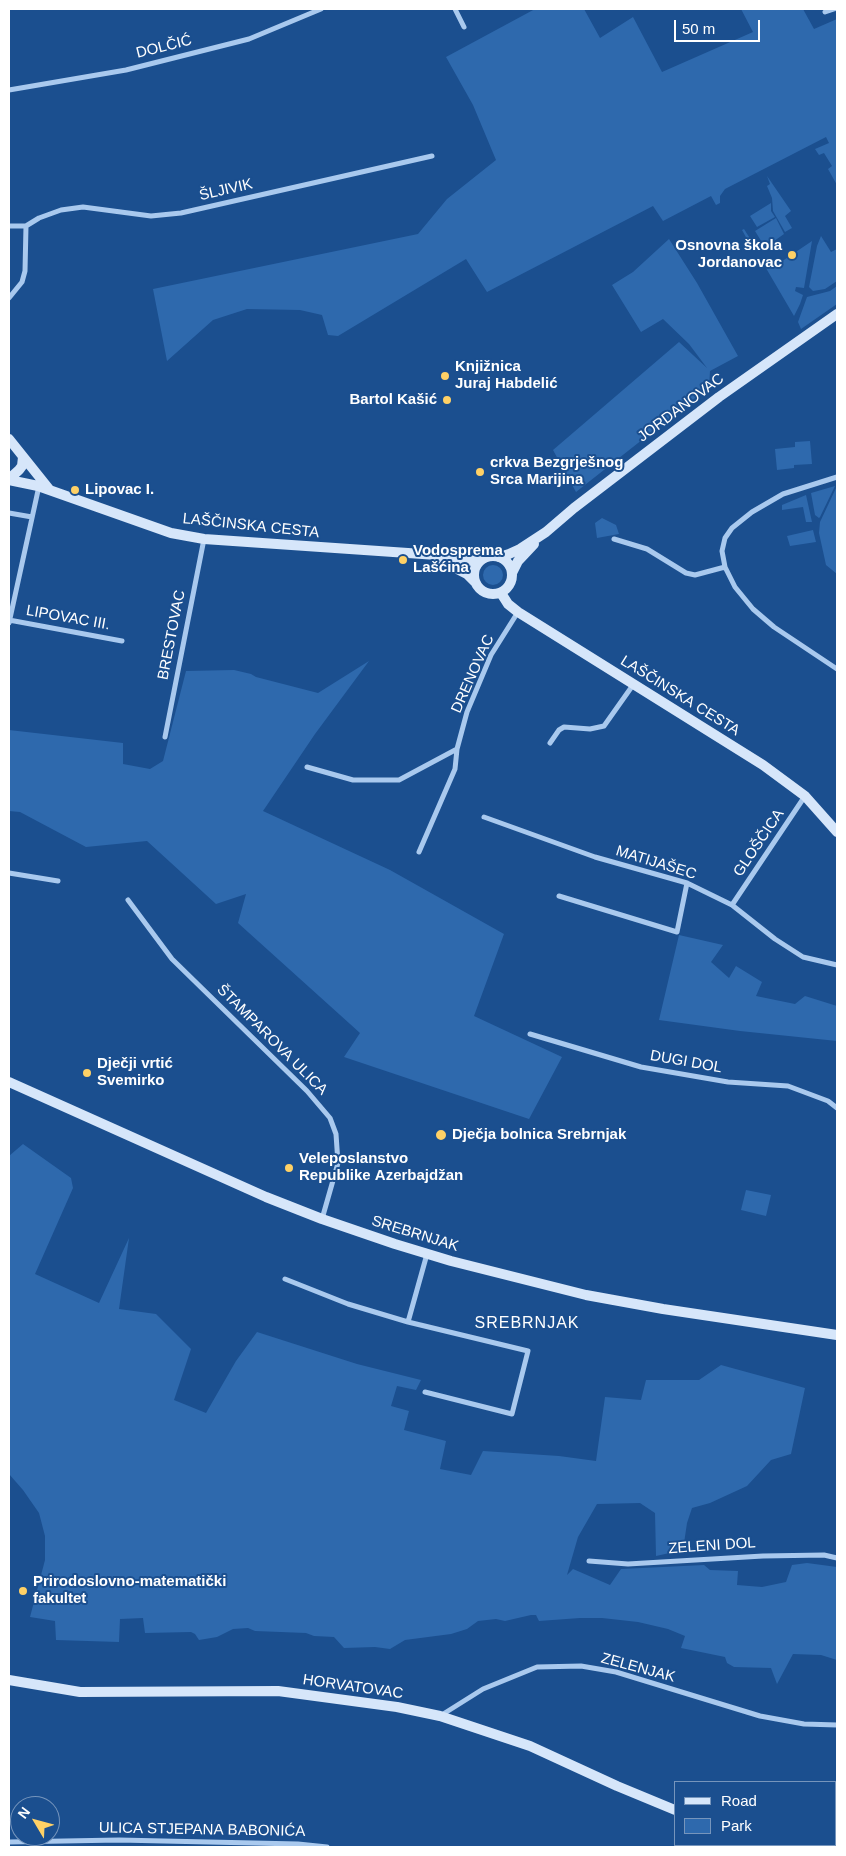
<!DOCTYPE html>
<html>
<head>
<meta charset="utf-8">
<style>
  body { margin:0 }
  #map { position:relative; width:846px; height:1856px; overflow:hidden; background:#1b4f8f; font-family:Arial,sans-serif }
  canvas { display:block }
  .frame { position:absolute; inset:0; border:10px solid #fff; pointer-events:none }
  .legend { position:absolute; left:674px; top:1781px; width:162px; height:65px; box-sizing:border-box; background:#1b4f8f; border:1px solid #7695bc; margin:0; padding:6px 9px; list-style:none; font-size:15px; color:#fff }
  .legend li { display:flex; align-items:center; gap:10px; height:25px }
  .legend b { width:25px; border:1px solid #7695bc }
  .north { position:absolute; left:10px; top:1796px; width:50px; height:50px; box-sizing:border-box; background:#1b4f8f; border:1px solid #7695bc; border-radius:50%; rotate:307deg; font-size:14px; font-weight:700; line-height:20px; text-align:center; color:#fff }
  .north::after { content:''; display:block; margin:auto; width:18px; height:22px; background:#ffd166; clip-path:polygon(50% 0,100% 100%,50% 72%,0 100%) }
  .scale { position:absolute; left:674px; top:20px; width:86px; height:22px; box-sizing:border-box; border:2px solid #fff; border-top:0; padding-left:6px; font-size:15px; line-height:18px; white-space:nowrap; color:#fff; -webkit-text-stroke:4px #1b4f8f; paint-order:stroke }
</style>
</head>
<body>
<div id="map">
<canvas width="846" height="1856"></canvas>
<div class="frame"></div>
<ul class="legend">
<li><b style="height:6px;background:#d6e6fa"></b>Road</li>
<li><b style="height:14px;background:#2e69ad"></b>Park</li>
</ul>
<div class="north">N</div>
<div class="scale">50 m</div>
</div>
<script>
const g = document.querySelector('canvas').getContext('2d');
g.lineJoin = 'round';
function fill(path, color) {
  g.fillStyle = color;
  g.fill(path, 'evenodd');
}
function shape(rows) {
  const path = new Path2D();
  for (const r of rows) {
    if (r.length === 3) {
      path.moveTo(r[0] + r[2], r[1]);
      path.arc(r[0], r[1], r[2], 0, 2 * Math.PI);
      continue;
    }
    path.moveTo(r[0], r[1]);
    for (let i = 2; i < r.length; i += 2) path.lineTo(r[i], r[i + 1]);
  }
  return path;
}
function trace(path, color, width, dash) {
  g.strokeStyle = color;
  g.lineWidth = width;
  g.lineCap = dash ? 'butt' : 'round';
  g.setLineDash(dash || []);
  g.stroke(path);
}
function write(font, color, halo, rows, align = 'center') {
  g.font = font + ' Arial,sans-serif';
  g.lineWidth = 4;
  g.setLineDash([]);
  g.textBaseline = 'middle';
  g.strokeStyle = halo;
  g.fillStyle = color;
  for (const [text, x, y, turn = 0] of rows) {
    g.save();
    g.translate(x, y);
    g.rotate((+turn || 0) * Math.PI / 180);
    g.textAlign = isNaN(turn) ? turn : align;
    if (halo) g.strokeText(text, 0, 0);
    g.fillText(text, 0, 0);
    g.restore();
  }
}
fill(shape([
  [535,9,584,9,600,38,633,17,662,72,753,32,741,9,803,9,814,29,837,19,837,185,828,169,832,166,824,153,819,155,815,149,829,143,826,137,725,189,720,196,720,203,716,205,711,196,663,221,653,206,487,292,466,259,338,336,328,335,322,315,300,310,247,309,213,320,167,361,153,289,418,234,447,199,496,160,473,105,446,57],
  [767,176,791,211,785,216,792,228,785,232,773,211,772,198,767,186,770,184],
  [771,203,771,211,775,217,757,227,750,216],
  [776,218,784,234,760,251,757,251,752,248,742,230,744,229,756,248,763,244,755,231],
  [821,236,831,252,837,249,837,281,825,289,813,291,809,287,817,246],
  [669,239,697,283,738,356,710,371,709,387,576,492,553,450,679,342,707,368,689,344,663,319,641,332,612,285,633,272],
  [812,241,804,288,796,287,795,291,803,295,800,304,794,316,763,263,767,261,772,268],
  [837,286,837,304,801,329,798,322,807,297,830,291],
  [810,441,812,464,794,465,794,468,777,470,775,449,795,447,795,442],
  [835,486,820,517,819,518,815,515,811,493],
  [837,486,837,574,826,565,819,533,820,522],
  [806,495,812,522,806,522,803,507,782,510,782,505],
  [602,518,616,525,619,534,597,538,595,523],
  [813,530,816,542,790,546,787,536],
  [493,575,10],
  [369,661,315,734,263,811,390,870,504,934,474,1016,562,1057,529,1119,344,1057,360,1033,238,923,246,894,216,904,147,841,86,847,20,812,9,811,9,730,123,743,123,764,150,769,163,761,186,671,234,670,251,674,256,677,318,693],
  [679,935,723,945,711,962,729,978,736,966,762,982,756,996,795,1004,805,996,837,1006,837,1041,740,1031,659,1020],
  [23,1144,71,1178,73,1188,35,1274,99,1303,129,1238,119,1309,156,1314,191,1349,174,1400,206,1413,236,1361,257,1332,357,1364,421,1380,416,1390,397,1386,391,1406,409,1411,404,1430,446,1441,440,1469,471,1475,483,1451,559,1456,596,1461,605,1397,641,1400,646,1380,699,1380,721,1365,805,1388,791,1454,771,1460,747,1486,710,1503,692,1508,687,1523,683,1550,656,1556,655,1513,640,1503,597,1504,578,1537,567,1575,573,1569,610,1585,621,1569,704,1565,710,1570,738,1571,737,1585,762,1587,786,1582,792,1565,807,1563,837,1567,837,1660,821,1655,793,1654,777,1684,771,1668,734,1667,727,1663,725,1657,681,1648,685,1636,668,1629,638,1622,602,1618,580,1618,539,1621,536,1615,531,1615,505,1621,496,1619,478,1621,467,1629,451,1634,405,1640,390,1649,375,1647,344,1648,334,1637,314,1636,306,1633,255,1631,248,1628,233,1629,217,1637,199,1640,195,1634,191,1632,145,1633,143,1618,120,1619,119,1642,56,1640,55,1621,30,1617,45,1560,45,1536,39,1513,23,1490,9,1474,9,1156],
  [746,1190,771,1195,766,1216,741,1210]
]), '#2e69ad');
trace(shape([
  [455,9,464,27],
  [825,12,834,9],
  [9,90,126,70,249,39,321,9],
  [9,226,26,226,39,218,61,210,83,207,151,216,181,213,432,156],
  [9,298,22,282,25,271,26,226],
  [837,477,783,494,752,512,732,528,725,538,722,551,725,567,735,587,753,609,774,627,837,669],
  [9,513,32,517],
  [614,539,647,549,686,573,695,575,725,567],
  [9,620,122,641],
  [9,623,39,486],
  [165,737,204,539],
  [550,743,559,730,564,727,590,729,604,726,633,685],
  [307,767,353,780,399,780,457,749,467,712,491,655,518,612],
  [484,817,595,857,687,883,732,905,775,939,803,957,837,965],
  [419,852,455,769,457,749],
  [9,873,58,881],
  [559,896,677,932,687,883],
  [128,900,172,959,307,1091,330,1118,336,1134,338,1163,322,1219],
  [732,905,805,796],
  [530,1034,641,1067,728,1082,788,1086,828,1101,837,1108],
  [285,1279,348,1304,408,1322],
  [425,1392,512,1414,528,1351,408,1322,427,1254],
  [589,1561,628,1564,763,1556,824,1555,837,1558],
  [440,1716,483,1689,537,1667,581,1666,616,1672,760,1716,804,1724,837,1725],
  [9,1842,119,1840,298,1844,327,1847]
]), '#a9c9ee', 5);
trace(shape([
  [9,439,49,489],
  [9,479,19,470,22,466,23,457],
  [9,480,38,486,171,533,204,539,437,555,466,561,481,560],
  [493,575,19],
  [499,557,509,554,520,549,546,532,574,508,719,397,837,314],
  [436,558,467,574,475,582],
  [512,573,518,561,534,544],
  [501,593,508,604,518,612,763,765,805,796,837,832],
  [9,1082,266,1197,322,1219,395,1244,451,1261,586,1295,663,1309,837,1335],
  [9,1680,80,1692,278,1691,397,1707,440,1716,530,1746,617,1786,675,1810],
  [801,1845,815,1847]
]), '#d6e6fa', 10);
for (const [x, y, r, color] of [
  [792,255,5,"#ffd166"],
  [445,376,5,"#ffd166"],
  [447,400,5,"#ffd166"],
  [480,472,5,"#ffd166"],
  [75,490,5,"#ffd166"],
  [403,560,5,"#ffd166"],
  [87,1073,5,"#ffd166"],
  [441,1135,6,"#ffd166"],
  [289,1168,5,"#ffd166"],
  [23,1591,5,"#ffd166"]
]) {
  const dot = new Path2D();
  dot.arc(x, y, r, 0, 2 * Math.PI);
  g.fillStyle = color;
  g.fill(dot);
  trace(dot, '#1b4f8f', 2);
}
write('15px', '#fff', '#1b4f8f', [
  ["DOLČIĆ",164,47,-14],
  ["ŠLJIVIK",226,190,-13],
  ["JORDANOVAC",681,408,-37],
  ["LAŠČINSKA CESTA",251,526,6],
  ["LIPOVAC III.",68,618,10],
  ["BRESTOVAC",172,635,-79],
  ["DRENOVAC",473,674,-66],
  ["LAŠČINSKA CESTA",680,696,32],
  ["GLOŠČICA",759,843,-56],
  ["MATIJAŠEC",656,863,17],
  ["ŠTAMPAROVA ULICA",272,1040,45],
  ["DUGI DOL",686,1062,10],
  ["SREBRNJAK",415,1234,17],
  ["ZELENI DOL",712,1546,-4],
  ["ZELENJAK",638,1668,15],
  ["HORVATOVAC",353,1687,8],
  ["ULICA STJEPANA BABONIĆA",202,1830,1]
]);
write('bold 15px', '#fff', '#1b4f8f', [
  ["Osnovna škola",782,246,"right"],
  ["Jordanovac",782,263,"right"],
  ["Knjižnica",455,367],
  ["Juraj Habdelić",455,384],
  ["Bartol Kašić",437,400,"right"],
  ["crkva Bezgrješnog",490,463],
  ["Srca Marijina",490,480],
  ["Lipovac I.",85,490],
  ["Vodosprema",413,551],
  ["Lašćina",413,568],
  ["Dječji vrtić",97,1064],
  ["Svemirko",97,1081],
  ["Dječja bolnica Srebrnjak",452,1135],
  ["Veleposlanstvo",299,1159],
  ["Republike Azerbajdžan",299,1176],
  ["Prirodoslovno-matematički",33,1582],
  ["fakultet",33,1599]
], 'left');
g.letterSpacing = '1px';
write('16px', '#fff', '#1b4f8f', [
  ["SREBRNJAK",527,1324]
]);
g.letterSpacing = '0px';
</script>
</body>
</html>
